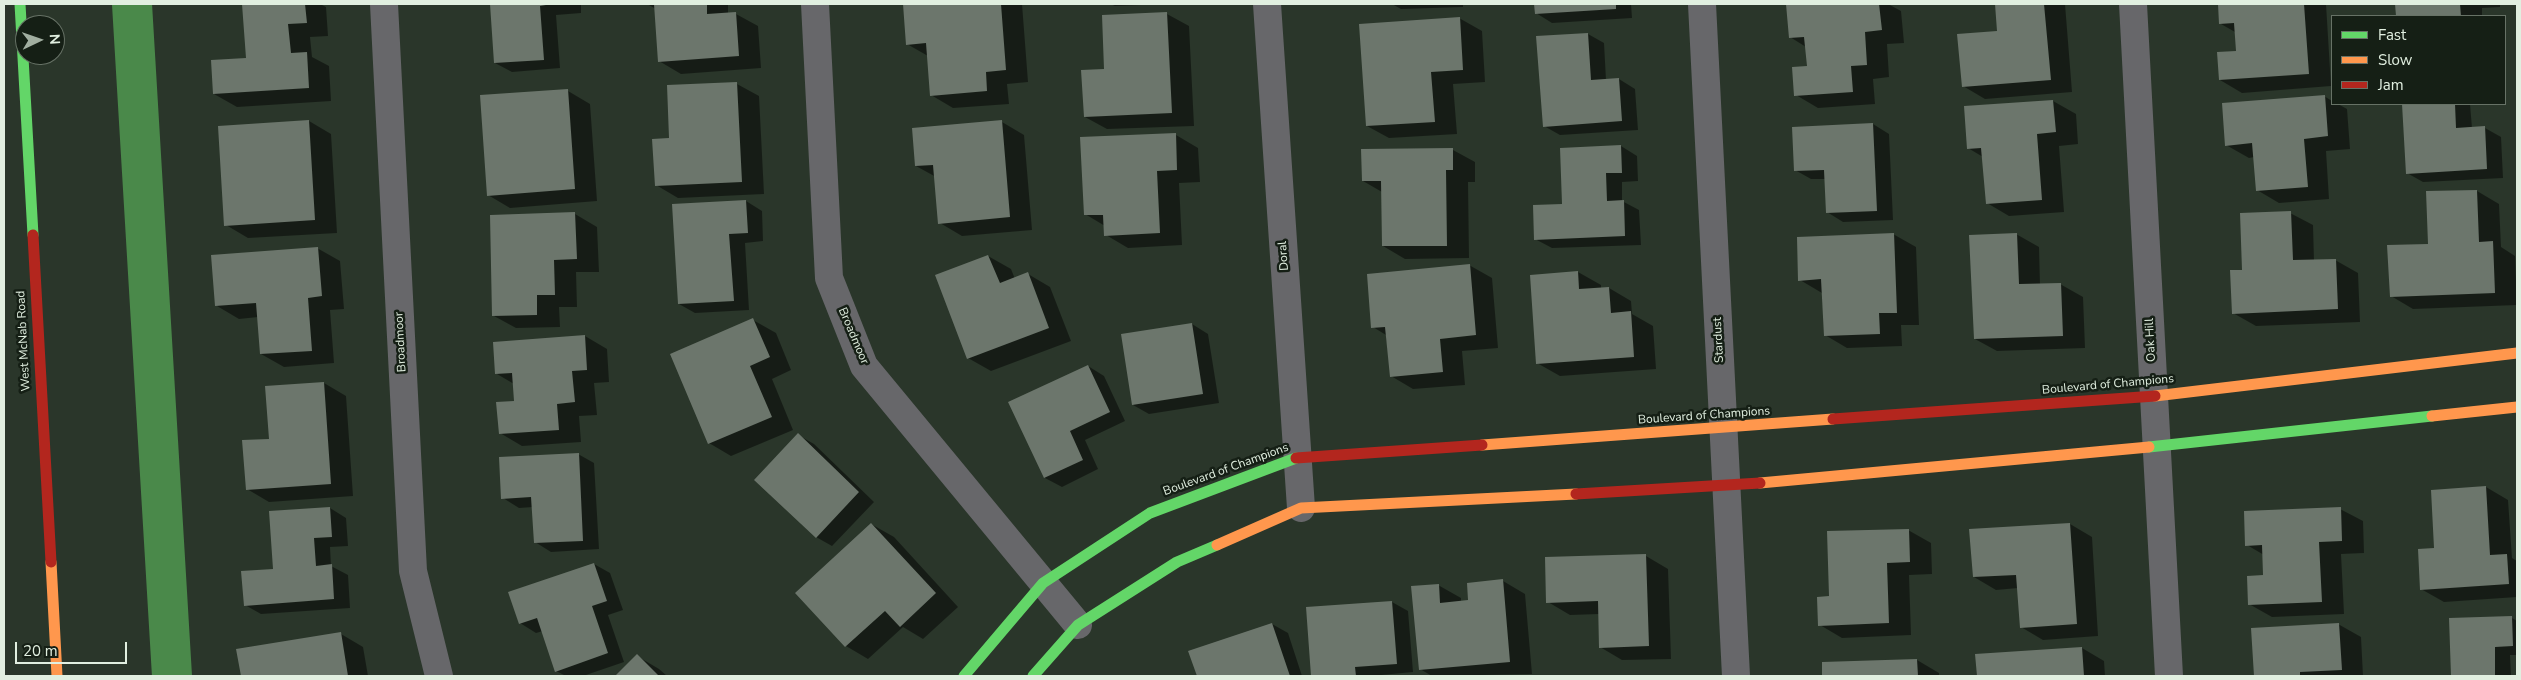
<!DOCTYPE html>
<html>
<head>
<meta charset="utf-8">
<style>
  body { margin:0 }
  #map { position:relative; width:2521px; height:680px; overflow:hidden; background:#2a362a; font-family:"Nunito Sans",sans-serif }
  canvas { display:block }
  .frame { position:absolute; inset:0; border:5px solid #e1efe0; pointer-events:none }
  .legend { position:absolute; left:2331px; top:15px; width:175px; height:90px; box-sizing:border-box; background:#151f15; border:1px solid #677266; margin:0; padding:6px 9px; list-style:none; font-size:15px; color:#e1efe0 }
  .legend li { display:flex; align-items:center; gap:10px; height:25px }
  .legend b { width:25px; border:1px solid #677266 }
  .north { position:absolute; left:15px; top:15px; width:50px; height:50px; box-sizing:border-box; background:#151f15; border:1px solid #677266; border-radius:50%; rotate:87deg; font-size:14px; font-weight:700; line-height:20px; text-align:center; color:#e1efe0 }
  .north::after { content:''; display:block; margin:auto; width:18px; height:22px; background:#a1aea0; clip-path:polygon(50% 0,100% 100%,50% 72%,0 100%) }
  .scale { position:absolute; left:15px; top:642px; width:112px; height:22px; box-sizing:border-box; border:2px solid #e1efe0; border-top:0; padding-left:6px; font-size:15px; line-height:18px; white-space:nowrap; color:#e1efe0; -webkit-text-stroke:4px #151f15; paint-order:stroke }
</style>
</head>
<body>
<div id="map">
<canvas width="2521" height="680"></canvas>
<div class="frame"></div>
<ul class="legend">
<li><b style="height:6px;background:#63d668"></b>Fast</li>
<li><b style="height:6px;background:#ff974d"></b>Slow</li>
<li><b style="height:6px;background:#b3261e"></b>Jam</li>
</ul>
<div class="north">N</div>
<div class="scale">20 m</div>
</div>
<script>
const g = document.querySelector('canvas').getContext('2d');
g.lineJoin = 'round';
function fill(path, color) {
  g.fillStyle = color;
  g.fill(path, 'evenodd');
}
function shape(rows) {
  const path = new Path2D();
  for (const r of rows) {
    path.moveTo(r[0], r[1]);
    for (let i = 2; i < r.length; i += 2) path.lineTo(r[i], r[i + 1]);
  }
  return path;
}
function trace(path, color, width, dash) {
  g.strokeStyle = color;
  g.lineWidth = width;
  g.lineCap = dash ? 'butt' : 'round';
  g.setLineDash(dash || []);
  g.stroke(path);
}
function write(font, color, halo, rows, align = 'center') {
  g.font = font + ' "Nunito Sans",sans-serif';
  g.lineWidth = 5;
  g.setLineDash([]);
  g.textBaseline = 'middle';
  g.strokeStyle = halo;
  g.fillStyle = color;
  for (const [text, x, y, turn = 0] of rows) {
    g.save();
    g.translate(x, y);
    g.rotate((+turn || 0) * Math.PI / 180);
    g.textAlign = isNaN(turn) ? turn : align;
    if (halo) g.strokeText(text, 0, 0);
    g.fillText(text, 0, 0);
    g.restore();
  }
}
fill(shape([
  [243,4,320,4,326,7,328,36,310,37,312,57,329,66,331,101,237,107,214,94,247,59],
  [491,4,581,4,581,13,556,15,560,68,512,72,495,63],
  [647,4,728,4,728,14,736,14,758,26,761,68,681,74,659,61,656,9],
  [904,4,1022,4,1028,82,1007,84,1009,104,953,108,931,95,928,56,907,44],
  [1110,4,1167,4,1115,6],
  [1392,4,1463,4,1463,7,1401,9],
  [1535,4,1631,4,1632,18,1552,23,1536,13],
  [1807,4,1888,4,1901,11,1904,43,1887,44,1889,77,1873,79,1875,104,1818,108,1796,95,1808,68,1806,47,1790,37,1787,5],
  [1996,4,2065,4,2072,92,1985,99,1963,86,1999,32],
  [2219,4,2326,4,2331,86,2242,93,2220,80,2238,52,2235,32,2221,24],
  [2397,4,2500,4,2500,7,2482,8,2482,16,2397,16],
  [1167,14,1189,26,1194,126,1107,129,1085,117],
  [1459,18,1482,31,1485,82,1453,84,1457,134,1389,138,1367,126],
  [1588,34,1604,43,1606,80,1619,79,1635,89,1638,130,1560,135,1544,126],
  [737,84,759,96,764,194,678,198,656,185],
  [568,91,590,104,597,201,510,208,488,195],
  [2324,96,2332,101,2332,104,2338,104,2347,109,2350,149,2326,151,2329,199,2279,203,2257,190,2254,157,2249,158,2226,145],
  [2053,101,2076,114,2078,144,2059,146,2064,212,2009,216,1987,203,1983,157,1968,148,1965,107],
  [2403,104,2470,104,2472,128,2485,128,2501,137,2503,178,2423,182,2407,173],
  [309,121,331,134,337,233,248,238,226,225],
  [1002,122,1024,135,1032,230,962,236,940,223,936,177,916,166],
  [1873,124,1889,134,1893,220,1843,222,1827,212,1825,179,1811,179,1795,170],
  [1176,135,1198,148,1200,182,1179,183,1182,245,1128,248,1106,235,1105,226,1085,214],
  [1621,146,1637,156,1638,181,1622,182,1622,201,1639,210,1641,245,1552,248,1535,239],
  [1453,150,1475,162,1475,182,1468,182,1469,258,1405,259,1383,246,1382,192,1363,181],
  [2477,191,2499,204,2501,247,2515,256,2517,305,2413,309,2391,296,2430,245],
  [746,201,762,211,763,241,745,243,749,310,695,313,679,304],
  [2290,213,2313,225,2314,261,2335,260,2358,273,2360,322,2256,326,2233,313,2244,272],
  [575,214,597,227,599,272,576,272,577,307,559,307,560,327,516,328,494,316],
  [1893,234,1916,247,1919,325,1901,325,1902,346,1847,348,1825,335,1822,293,1800,280],
  [2016,234,2039,247,2040,285,2060,284,2083,297,2085,348,1997,351,1975,339],
  [317,248,340,261,344,309,330,310,334,363,284,367,261,354,258,317,239,319,217,306],
  [988,256,1011,269,1015,279,1028,274,1050,287,1071,341,991,371,968,358],
  [1469,265,1492,278,1498,348,1462,351,1465,385,1413,389,1391,376,1386,335,1373,327],
  [1578,272,1601,285,1601,289,1609,288,1631,301,1632,314,1653,326,1656,369,1560,376,1537,363,1532,276],
  [753,320,776,333,791,370,772,379,793,430,731,456,709,443],
  [1192,324,1208,334,1219,403,1149,414,1133,405],
  [585,336,607,349,609,382,594,383,597,415,579,416,581,442,522,446,500,433,516,402,514,384,497,374],
  [1088,366,1104,376,1125,421,1085,440,1098,469,1062,487,1045,478,1010,403],
  [324,383,346,396,353,496,269,502,247,489,270,440],
  [798,435,814,444,874,502,832,546,816,537],
  [578,454,594,463,599,549,551,552,535,542,533,507,519,508,503,498],
  [2486,487,2508,500,2512,558,2517,561,2517,597,2444,602,2421,589,2436,549],
  [330,508,346,518,348,546,330,547,331,566,348,575,350,608,261,614,245,605],
  [2340,509,2363,521,2364,553,2341,554,2344,614,2272,617,2249,604,2265,576,2264,555,2247,545],
  [871,524,894,537,958,607,923,639,903,627,868,659,846,646,797,593],
  [2070,524,2092,537,2098,636,2043,640,2021,627,2018,588,1996,590,1974,577],
  [1908,530,1931,543,1932,574,1909,575,1911,635,1842,638,1820,625,1831,597],
  [1646,556,1668,569,1671,659,1622,660,1600,647,1599,614,1570,615,1548,602],
  [594,564,610,573,623,610,608,615,624,662,583,676,566,676,556,671,543,631,536,633,520,623],
  [1503,581,1525,594,1532,674,1432,676,1420,669,1438,585,1461,598,1461,602,1470,601],
  [1392,602,1408,611,1413,672,1371,676,1312,676,1307,608],
  [2512,618,2517,621,2517,655,2510,655,2511,676,2514,676,2452,676,2451,619],
  [1272,624,1288,633,1302,676,1198,676,1190,652],
  [2338,624,2361,637,2363,676,2256,676,2252,630],
  [341,634,363,647,368,676,242,676,238,650],
  [2082,648,2104,661,2105,676,1978,676,1977,655],
  [637,656,659,669,667,676,616,676],
  [1917,660,1939,673,1939,676,1824,676,1823,663]
]), '#0007');
trace(shape([
  [132,4,172,676]
]), '#4a894a', 40);
fill(shape([
  [242,4,305,4,307,23,288,24,291,53,307,52,309,88,213,94,211,60,246,58],
  [490,4,552,4,540,6,544,60,494,63],
  [654,4,707,4,707,14,736,12,739,56,658,62],
  [903,4,1001,4,1006,70,986,72,987,91,930,96,926,43,906,45],
  [1534,4,1616,4,1616,9,1535,14],
  [1786,4,1879,4,1882,30,1865,32,1867,65,1851,66,1853,92,1794,96,1792,67,1807,66,1804,37,1789,38],
  [1995,4,2044,4,2051,80,1962,87,1957,34,1997,31],
  [2218,4,2304,4,2309,74,2219,80,2217,52,2236,51,2234,23,2219,24],
  [2395,4,2460,4,2461,16,2396,16],
  [1167,12,1172,113,1084,117,1081,70,1104,69,1102,15],
  [1460,17,1463,70,1431,72,1435,122,1366,126,1359,24],
  [1588,33,1591,80,1619,78,1622,121,1543,127,1536,36],
  [737,82,742,182,655,186,652,139,669,138,667,85],
  [568,89,575,189,487,196,480,95],
  [2325,95,2328,136,2304,139,2308,187,2256,191,2252,143,2225,146,2222,103],
  [2053,100,2056,132,2037,134,2042,200,1986,204,1981,148,1967,149,1964,106],
  [2402,104,2455,104,2456,128,2485,126,2487,169,2406,174],
  [309,120,315,220,224,226,218,126],
  [1002,120,1010,217,938,224,933,165,915,166,912,128],
  [1873,123,1877,211,1826,213,1824,170,1794,171,1792,127],
  [1176,133,1177,170,1157,171,1160,233,1104,236,1103,215,1084,215,1080,137],
  [1621,145,1622,173,1606,173,1607,201,1624,200,1625,236,1534,240,1533,205,1562,204,1560,148],
  [1453,148,1453,170,1446,170,1447,246,1382,246,1381,181,1362,181,1361,149],
  [2477,190,2479,242,2493,241,2495,293,2390,297,2387,245,2428,244,2426,191],
  [746,200,748,233,729,234,734,301,678,304,672,204],
  [2291,211,2293,260,2336,259,2338,309,2232,314,2230,270,2242,270,2240,213],
  [575,212,577,259,554,260,555,295,537,295,537,315,492,316,490,215],
  [1894,233,1897,313,1879,313,1880,334,1824,336,1821,279,1798,281,1797,237],
  [2017,233,2019,284,2061,283,2063,336,1974,339,1969,235],
  [318,247,322,296,308,298,312,351,260,354,256,303,215,306,211,255],
  [988,255,1000,283,1028,272,1049,328,967,359,935,275],
  [1470,264,1476,335,1440,339,1443,372,1390,377,1385,327,1371,328,1367,274],
  [1578,271,1579,289,1609,287,1611,313,1631,311,1634,357,1536,364,1530,275],
  [753,318,770,357,750,366,772,417,708,444,670,354],
  [1192,323,1203,394,1132,405,1121,334],
  [585,335,587,370,572,371,575,402,557,404,559,430,499,434,496,402,514,401,512,373,495,374,493,342],
  [1088,365,1110,412,1070,431,1083,460,1044,478,1008,402],
  [324,382,331,484,246,490,242,440,269,439,265,386],
  [798,433,859,492,816,538,754,480],
  [579,453,583,541,534,543,531,497,501,499,499,457],
  [2486,486,2490,555,2507,554,2509,584,2420,590,2418,549,2434,548,2431,490],
  [330,507,332,537,314,538,316,566,332,564,334,599,244,606,241,571,273,569,269,511],
  [2341,507,2342,541,2319,542,2322,602,2248,605,2247,576,2263,575,2262,545,2245,546,2244,511],
  [871,523,936,593,900,627,885,611,845,647,795,593],
  [2070,523,2077,624,2020,628,2016,575,1973,577,1969,529],
  [1909,529,1910,562,1887,563,1889,623,1818,626,1817,597,1829,596,1827,531],
  [1646,554,1649,646,1599,648,1598,601,1546,603,1545,557],
  [594,563,607,601,592,606,608,653,555,672,537,618,519,624,508,592],
  [1503,579,1510,662,1419,670,1411,586,1439,584,1440,603,1468,600,1467,583],
  [1392,601,1397,664,1355,667,1356,676,1311,676,1306,607],
  [2512,616,2513,646,2495,647,2495,676,2451,676,2449,618],
  [1272,623,1290,676,1197,676,1188,651],
  [2339,623,2342,670,2300,672,2300,676,2254,676,2251,628],
  [341,632,348,676,241,676,236,649],
  [2082,647,2084,676,1977,676,1975,654],
  [637,654,659,676,615,676],
  [1917,659,1918,676,1822,676,1822,662]
]), '#6c766c');
trace(shape([
  [384,4,413,571,439,676],
  [815,4,829,278,864,366,1078,625],
  [1267,4,1301,508],
  [1702,4,1736,676],
  [2133,4,2169,676]
]), '#67676a', 28);
trace(shape([
  [20,4,33,235],
  [2149,447,2432,416],
  [964,676,1043,583,1150,513,1296,458],
  [1033,676,1078,625,1177,562,1217,545]
]), '#63d668', 11);
trace(shape([
  [2155,396,2517,353],
  [2432,416,2517,407],
  [1482,445,1833,419],
  [1760,483,2149,447],
  [1217,545,1301,508,1576,494],
  [51,562,57,676]
]), '#ff974d', 11);
trace(shape([
  [33,235,51,562],
  [1833,419,2155,396],
  [1296,458,1482,445],
  [1576,494,1760,483]
]), '#b3261e', 11);
write('12px', '#e1efe0', '#151f15', [
  ["Doral",1284,256,-94],
  ["Broadmoor",853,336,67],
  ["Stardust",1719,340,-93],
  ["Oak Hill",2151,340,-93],
  ["West McNab Road",24,341,-93],
  ["Broadmoor",401,342,-93],
  ["Boulevard of Champions",2108,385,-5],
  ["Boulevard of Champions",1704,416,-4],
  ["Boulevard of Champions",1226,470,-20]
]);
</script>
</body>
</html>
